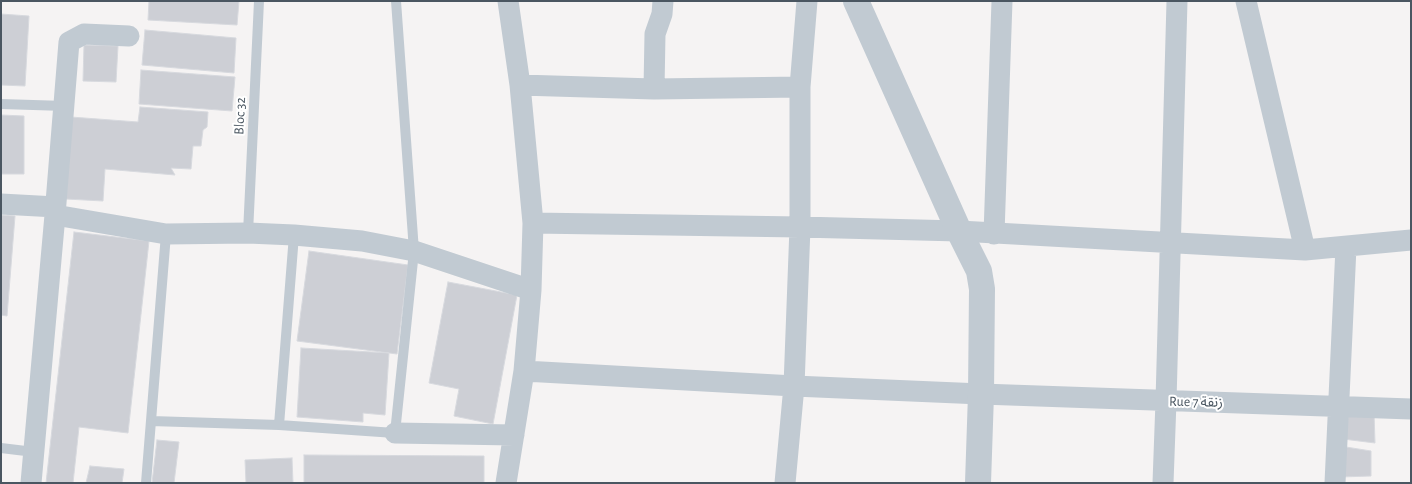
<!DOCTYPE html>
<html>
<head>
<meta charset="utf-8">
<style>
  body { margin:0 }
  #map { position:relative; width:1412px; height:484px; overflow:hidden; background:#f5f3f3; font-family:"Alegreya Sans",sans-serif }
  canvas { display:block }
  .frame { position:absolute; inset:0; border:2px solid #4a5661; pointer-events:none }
</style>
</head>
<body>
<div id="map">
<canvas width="1412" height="484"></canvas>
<div class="frame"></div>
</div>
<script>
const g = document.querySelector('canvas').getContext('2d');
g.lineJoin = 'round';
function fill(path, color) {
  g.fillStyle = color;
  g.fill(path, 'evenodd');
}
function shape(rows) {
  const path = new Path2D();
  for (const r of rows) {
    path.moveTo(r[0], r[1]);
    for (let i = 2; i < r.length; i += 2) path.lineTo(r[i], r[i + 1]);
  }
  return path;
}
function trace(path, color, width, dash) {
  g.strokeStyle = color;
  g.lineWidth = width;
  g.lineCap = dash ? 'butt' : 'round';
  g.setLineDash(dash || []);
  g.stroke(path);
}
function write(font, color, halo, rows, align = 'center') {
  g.font = font + ' "Alegreya Sans","Noto Sans Arabic",sans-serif';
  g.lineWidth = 4;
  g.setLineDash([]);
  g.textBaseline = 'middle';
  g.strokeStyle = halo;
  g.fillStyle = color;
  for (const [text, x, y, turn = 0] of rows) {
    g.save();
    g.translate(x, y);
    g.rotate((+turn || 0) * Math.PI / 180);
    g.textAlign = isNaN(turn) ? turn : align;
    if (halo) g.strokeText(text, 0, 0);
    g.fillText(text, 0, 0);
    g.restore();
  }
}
const building = shape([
  [149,1,239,1,237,25,148,20,149,1],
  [1,14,29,16,25,86,1,85,1,14],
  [145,30,236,38,234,73,142,65,145,30],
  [84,45,118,46,116,82,83,81,84,45],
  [141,70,235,77,232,111,139,104,141,70],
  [140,107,208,112,207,127,203,130,201,146,193,146,191,169,171,168,175,175,105,169,103,201,66,199,71,117,138,122,140,107],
  [1,115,24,116,24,174,1,174,1,115],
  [1,215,15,216,7,316,1,315,1,215],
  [74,232,149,241,128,433,79,427,73,483,46,483,74,232],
  [309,251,408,265,397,354,297,341,309,251],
  [448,282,517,295,493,424,454,416,459,389,429,383,448,282],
  [301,348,389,353,385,415,363,413,363,422,297,417,301,348],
  [1344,411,1374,412,1375,443,1343,439,1344,411],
  [157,440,179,442,174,483,152,483,157,440],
  [1346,447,1371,451,1371,476,1340,477,1346,447],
  [304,455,484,456,484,483,304,483,304,455],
  [292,458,293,483,246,483,245,460,292,458],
  [90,466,124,469,122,483,86,483,90,466]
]);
fill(building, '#cdcfd5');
trace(building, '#d7d9de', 1);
trace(shape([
  [1,104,65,106],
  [248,233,259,1],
  [151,421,279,425,395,433,414,251,396,1],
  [279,425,294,235],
  [1,448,34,452],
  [146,483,166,234]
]), '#c1cad2', 10);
trace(shape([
  [1246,1,1305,250],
  [520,85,654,89,800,87],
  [654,89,655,34,662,14,663,1],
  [1,204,56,207],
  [55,215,166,234,248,233,294,235,362,241,414,251,531,290],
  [533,223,800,227,959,231,1305,250,1411,240],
  [994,234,1002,1],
  [524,371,794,386,981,394,1411,409],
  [395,433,514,435],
  [31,483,55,215,69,42,84,34,129,36],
  [506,483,524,371,531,290,533,223,520,85,508,1],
  [785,483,794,386,800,227,800,87,807,1],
  [1163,483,1166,401,1177,1],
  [1335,483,1346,247]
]), '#c1cad2', 21);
trace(shape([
  [856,1,959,231,979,271,982,289,981,394,978,483]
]), '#c1cad2', 26);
write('14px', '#4a5661', '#fff', [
  ["Bloc 32",240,116,-87],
  ["Rue 7 زنقة",1196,402,1]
]);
</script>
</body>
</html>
